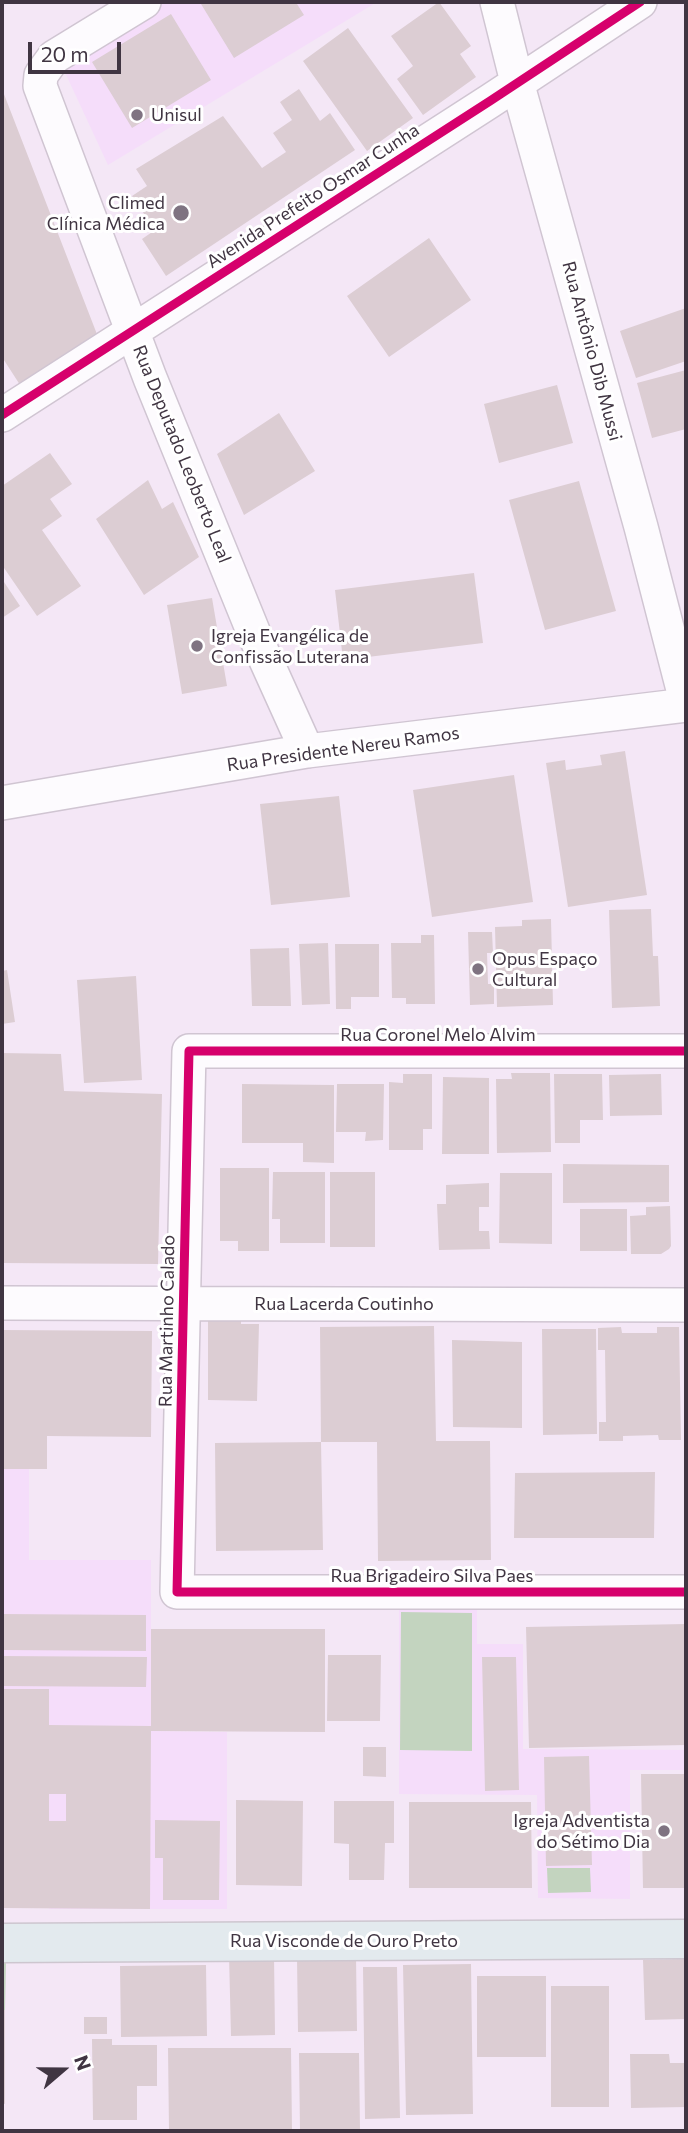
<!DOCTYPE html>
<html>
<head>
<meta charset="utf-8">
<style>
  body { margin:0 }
  #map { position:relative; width:688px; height:2133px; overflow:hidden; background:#f4e7f6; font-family:Commissioner,sans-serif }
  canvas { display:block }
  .frame { position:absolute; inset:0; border:4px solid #403542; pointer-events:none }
  .north { position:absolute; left:28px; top:2035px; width:70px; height:70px; -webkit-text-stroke:5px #fff; paint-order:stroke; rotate:70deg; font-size:19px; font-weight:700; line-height:28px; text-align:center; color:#403542 }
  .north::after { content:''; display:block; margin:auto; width:24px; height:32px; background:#403542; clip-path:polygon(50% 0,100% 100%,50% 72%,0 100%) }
  .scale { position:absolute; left:28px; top:42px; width:93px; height:32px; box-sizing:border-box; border:4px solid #403542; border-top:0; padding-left:9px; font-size:21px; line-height:24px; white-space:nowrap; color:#403542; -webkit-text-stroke:5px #fff; paint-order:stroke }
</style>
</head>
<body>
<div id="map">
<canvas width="688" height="2133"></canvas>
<div class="frame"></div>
<div class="north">N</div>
<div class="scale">20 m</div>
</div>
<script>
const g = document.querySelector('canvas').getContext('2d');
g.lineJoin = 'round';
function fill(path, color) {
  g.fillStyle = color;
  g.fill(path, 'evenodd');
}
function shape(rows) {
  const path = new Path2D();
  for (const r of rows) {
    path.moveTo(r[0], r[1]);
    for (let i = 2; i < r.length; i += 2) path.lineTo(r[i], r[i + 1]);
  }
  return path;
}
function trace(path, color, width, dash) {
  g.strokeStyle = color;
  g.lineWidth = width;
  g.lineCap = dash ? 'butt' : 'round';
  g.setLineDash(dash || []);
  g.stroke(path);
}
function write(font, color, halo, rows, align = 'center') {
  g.font = font + ' Commissioner,sans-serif';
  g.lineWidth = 6;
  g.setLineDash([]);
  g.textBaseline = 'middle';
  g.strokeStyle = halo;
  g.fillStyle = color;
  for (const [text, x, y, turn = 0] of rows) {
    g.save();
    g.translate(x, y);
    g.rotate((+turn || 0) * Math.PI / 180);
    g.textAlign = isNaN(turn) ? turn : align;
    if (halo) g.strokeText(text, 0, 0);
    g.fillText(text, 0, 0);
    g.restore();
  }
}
fill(shape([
  [164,2,377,2,108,165,62,66],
  [2,1469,29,1469,29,1560,151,1560,151,1731,227,1732,227,1909,49,1909,49,1809,2,1808],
  [399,1609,477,1610,477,1644,523,1644,523,1749,686,1750,686,1770,630,1770,630,1899,538,1898,537,1795,399,1794]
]), '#f5ddfa');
fill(shape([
  [401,1612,472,1613,472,1751,400,1750],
  [547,1868,590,1868,591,1892,548,1893],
  [2,1962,6,1962,5,2010,2,2010]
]), '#c3d4bf');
fill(shape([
  [205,2,300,2,297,4,304,15,234,58,201,4],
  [439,2,471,46,460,54,476,77,423,115,397,79,413,66,391,36],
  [171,14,211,80,132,128,92,62],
  [348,28,413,118,367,151,303,61],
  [2,89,100,342,22,388,2,357],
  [299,89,320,121,330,113,355,150,166,276,142,239,155,230,132,196,147,186,136,169,223,116,262,168,286,152,273,133,292,120,280,102],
  [429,238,471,300,389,357,347,296],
  [686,308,686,361,636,378,620,331],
  [686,370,686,429,652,438,637,383],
  [557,385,573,443,499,463,484,404],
  [279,413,315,471,244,515,217,454],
  [50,453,72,484,50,499,62,516,42,530,81,586,37,616,2,565,2,486],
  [148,480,162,509,173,502,199,557,144,595,96,519],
  [579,481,616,611,545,630,509,500],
  [474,573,483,643,343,660,335,590],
  [2,579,20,606,2,618],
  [212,598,227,686,182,694,167,605],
  [625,751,647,895,568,907,546,763,565,760,566,770,602,765,600,755],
  [514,775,533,902,432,917,413,790],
  [339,796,350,897,271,905,260,804],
  [651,909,653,956,658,956,660,1006,612,1008,609,910],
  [551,919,553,1005,497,1007,495,927,522,926,522,920],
  [468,932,492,932,493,953,487,953,488,984,494,984,494,1004,470,1005],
  [421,935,434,935,435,1004,406,1004,406,998,392,998,391,943,421,943],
  [328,943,330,1004,302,1005,299,944],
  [335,944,379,944,379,997,351,997,351,1009,336,1009],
  [289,948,291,1006,252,1006,250,949],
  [7,970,15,1022,2,1024,2,971],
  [136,976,142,1080,84,1083,77,980],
  [2,1053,61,1054,64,1091,162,1094,158,1264,2,1263],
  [511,1073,550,1073,551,1152,497,1153,496,1079,512,1079],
  [403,1074,432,1074,432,1129,423,1129,423,1150,389,1150,389,1082,403,1083],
  [554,1074,602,1074,603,1120,580,1120,580,1143,555,1143],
  [661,1074,662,1115,610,1116,609,1075],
  [443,1077,489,1078,489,1154,442,1154],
  [242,1084,334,1085,334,1163,303,1162,303,1143,242,1143],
  [337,1084,384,1084,383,1140,365,1141,366,1132,336,1132],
  [563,1164,669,1165,669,1202,563,1203],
  [220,1168,269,1168,269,1251,238,1251,238,1241,220,1241],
  [273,1172,325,1172,325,1243,280,1243,280,1219,272,1219],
  [330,1172,375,1172,375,1247,330,1247],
  [500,1173,552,1173,552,1244,499,1243],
  [489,1183,489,1207,479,1207,479,1231,489,1231,490,1249,439,1250,437,1204,446,1204,446,1185],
  [670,1206,671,1246,669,1249,661,1254,631,1254,630,1216,646,1215,646,1207],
  [580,1209,627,1209,627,1251,580,1251],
  [241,1320,241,1324,259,1324,257,1401,208,1400,208,1321],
  [434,1326,436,1441,490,1441,491,1560,378,1561,377,1442,321,1442,323,1550,216,1551,215,1443,321,1442,320,1327],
  [621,1327,622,1333,657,1333,657,1327,679,1327,681,1440,659,1440,658,1435,623,1436,623,1441,599,1441,599,1422,606,1422,605,1350,598,1350,598,1328],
  [542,1329,596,1329,597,1434,543,1435],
  [2,1330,152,1331,151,1437,47,1436,47,1469,2,1469],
  [452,1340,522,1342,522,1428,453,1427],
  [655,1472,654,1538,514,1538,515,1473],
  [2,1614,146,1615,146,1651,2,1650],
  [686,1624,686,1745,529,1748,526,1627],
  [151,1629,325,1629,325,1732,151,1731,150,1909,2,1908,2,1689,49,1689,49,1725,151,1726],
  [49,1794,66,1794,66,1821,49,1821],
  [328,1655,381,1655,380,1721,327,1721],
  [2,1656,147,1657,146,1687,2,1686],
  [482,1657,516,1657,519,1790,485,1791],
  [363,1747,386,1747,386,1777,363,1776],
  [589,1756,592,1865,546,1866,544,1757],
  [641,1774,686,1774,686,1888,643,1888],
  [236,1800,303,1801,302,1886,236,1885],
  [334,1801,394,1801,394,1843,385,1843,384,1880,349,1880,349,1844,334,1843],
  [409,1802,531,1802,532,1888,409,1888],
  [155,1820,220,1821,219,1900,163,1900,163,1858,155,1858],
  [229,1955,274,1955,275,2035,231,2036],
  [356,1956,357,2031,298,2032,297,1957],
  [686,1959,686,2019,645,2020,643,1960],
  [471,1964,473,2114,406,2115,403,1965],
  [206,1965,207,2036,121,2037,120,1966],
  [363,1967,397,1967,400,2118,365,2119],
  [477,1976,546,1976,546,2057,477,2057],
  [551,1986,609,1986,609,2107,551,2107],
  [2,2010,5,2010,5,2104,2,2103],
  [84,2017,107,2017,107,2034,84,2034],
  [92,2039,112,2039,112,2045,157,2045,157,2086,137,2086,137,2120,93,2120],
  [168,2048,291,2048,292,2131,169,2131],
  [299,2053,359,2053,360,2131,300,2131],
  [630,2054,669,2054,670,2063,686,2063,686,2107,631,2108]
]), '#dccdd3');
const minor = shape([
  [144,2,54,57,41,75,40,86,150,378,255,636,307,751],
  [497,2,517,82,641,527,686,701],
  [2,415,490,101,640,2],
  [2,803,307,751,686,705],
  [686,1051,189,1051,177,1592,686,1592],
  [2,1303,686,1305]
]);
const major = shape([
  [2,1943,686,1939]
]);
trace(minor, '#d0c5d2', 36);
trace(major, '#cdc6cf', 41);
trace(minor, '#fdfbfe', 33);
trace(major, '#e3eaee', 38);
trace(shape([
  [2,415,490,101,640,2],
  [686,1051,189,1051,177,1592,686,1592]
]), '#d6006c', 9);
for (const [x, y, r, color] of [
  [137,115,7,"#7f7381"],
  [181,213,9,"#7f7381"],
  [197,646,7,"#7f7381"],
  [478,969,7,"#7f7381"],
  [664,1831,7,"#7f7381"]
]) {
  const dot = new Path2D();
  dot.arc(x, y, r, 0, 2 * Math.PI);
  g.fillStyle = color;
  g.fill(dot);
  trace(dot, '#fff', 2.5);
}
write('18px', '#403542', '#fff', [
  ["Unisul",151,115],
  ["Climed",165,203,"right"],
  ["Clínica Médica",165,224,"right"],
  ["Igreja Evangélica de",211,636],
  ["Confissão Luterana",211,657],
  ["Opus Espaço",492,959],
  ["Cultural",492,980],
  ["Igreja Adventista",650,1821,"right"],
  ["do Sétimo Dia",650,1842,"right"]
], 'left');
write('18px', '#403542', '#fff', [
  ["Avenida Prefeito Osmar Cunha",313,196,-33],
  ["Rua Antônio Dib Mussi",592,351,75],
  ["Rua Deputado Leoberto Leal",182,454,68],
  ["Rua Presidente Nereu Ramos",343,749,-8],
  ["Rua Coronel Melo Alvim",438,1035],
  ["Rua Lacerda Coutinho",344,1304],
  ["Rua Martinho Calado",167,1321,-89],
  ["Rua Brigadeiro Silva Paes",432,1576],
  ["Rua Visconde de Ouro Preto",344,1941]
]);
</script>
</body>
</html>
